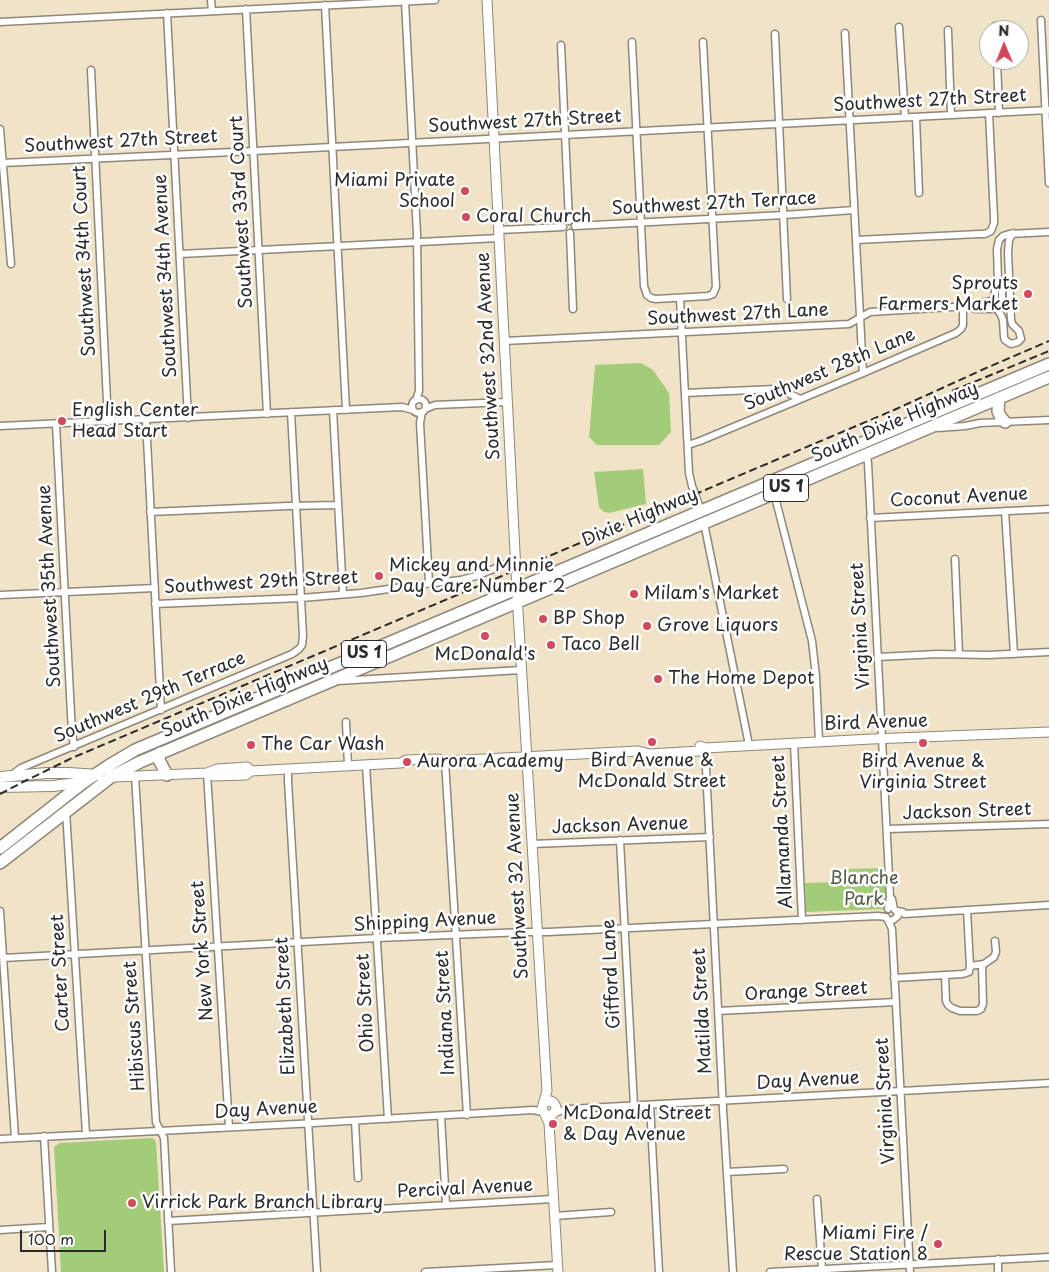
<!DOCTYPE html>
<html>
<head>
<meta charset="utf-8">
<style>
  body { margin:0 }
  #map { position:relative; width:1049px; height:1272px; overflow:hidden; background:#f1e3c8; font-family:"Playpen Sans",sans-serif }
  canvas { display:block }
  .north { position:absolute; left:979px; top:20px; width:50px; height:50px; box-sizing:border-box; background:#fff; border:1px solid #aaa; border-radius:50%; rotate:359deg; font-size:14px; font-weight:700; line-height:20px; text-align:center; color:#2b2b2b }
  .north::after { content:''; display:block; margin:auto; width:18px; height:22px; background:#d1495b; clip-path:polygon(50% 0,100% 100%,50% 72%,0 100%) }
  .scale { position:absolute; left:20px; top:1230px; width:86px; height:22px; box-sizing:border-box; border:2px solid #2b2b2b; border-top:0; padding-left:6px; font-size:15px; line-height:18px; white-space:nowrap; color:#2b2b2b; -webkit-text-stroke:4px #fff; paint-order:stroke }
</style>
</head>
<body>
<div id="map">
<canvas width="1049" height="1272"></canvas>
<div class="north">N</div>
<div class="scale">100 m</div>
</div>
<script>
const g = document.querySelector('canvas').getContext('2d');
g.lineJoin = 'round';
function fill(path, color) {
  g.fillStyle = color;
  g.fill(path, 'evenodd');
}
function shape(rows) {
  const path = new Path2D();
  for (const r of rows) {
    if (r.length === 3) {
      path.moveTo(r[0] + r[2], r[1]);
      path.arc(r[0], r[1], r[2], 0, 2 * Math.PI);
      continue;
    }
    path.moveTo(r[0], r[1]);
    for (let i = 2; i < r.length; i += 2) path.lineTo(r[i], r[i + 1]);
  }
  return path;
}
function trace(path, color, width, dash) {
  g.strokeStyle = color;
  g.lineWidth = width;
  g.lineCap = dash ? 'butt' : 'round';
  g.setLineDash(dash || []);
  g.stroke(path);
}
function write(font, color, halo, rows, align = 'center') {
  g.font = font + ' "Playpen Sans",sans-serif';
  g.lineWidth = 5;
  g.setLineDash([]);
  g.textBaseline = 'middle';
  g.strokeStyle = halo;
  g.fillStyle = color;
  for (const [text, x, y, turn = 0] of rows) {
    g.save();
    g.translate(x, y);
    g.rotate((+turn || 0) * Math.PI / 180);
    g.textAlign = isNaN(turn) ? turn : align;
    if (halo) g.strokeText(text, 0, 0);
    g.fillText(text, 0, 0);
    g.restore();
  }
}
fill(shape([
  [641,363,653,370,669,393,671,432,659,445,597,445,589,437,595,365],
  [643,469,646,504,609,513,604,512,599,507,594,472],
  [885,868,886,909,806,912,805,883,843,882,842,869],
  [151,1138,154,1139,156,1142,164,1272,61,1272,54,1147,60,1143]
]), '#a3cc78');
const street = shape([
  [211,0,212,11],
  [405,1,417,234,419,391,416,400],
  [325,5,346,410],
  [246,9,267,414],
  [167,13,188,418],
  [1041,20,1049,183],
  [0,22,435,0],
  [995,26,995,30],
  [899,27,905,117],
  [948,30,951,115],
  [845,33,863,373],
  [775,34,787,299],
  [632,42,644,286,647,295,651,298,656,299,708,296,713,294,716,287,703,42],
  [561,45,569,221],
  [997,60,999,113],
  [91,70,108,422],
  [916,117,919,193],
  [0,129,11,264],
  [3,163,254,151,1049,110],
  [575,226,784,215,854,210],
  [499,230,563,227],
  [570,233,573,309],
  [856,240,980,234,985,234,991,231,994,223,994,218,989,113],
  [180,254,499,238],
  [680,298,689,473,692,486,701,511],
  [992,301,1001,315,1003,320,1004,337,1005,340,1011,344,1018,342,1021,339,1019,331,1012,324,1011,319,1008,253,1009,240,1013,233],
  [992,301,995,296,995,289,998,282,997,249,999,240,1003,236,1009,234,1049,232],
  [992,301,974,304,969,306,975,309,994,309,1000,308,1002,303,1002,288,998,282],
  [504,341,849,324,870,312,969,306],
  [685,393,775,389,784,391,800,399],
  [419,406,7],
  [425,409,435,405,507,402],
  [333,410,343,594],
  [422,412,420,423,429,583],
  [146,420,161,710],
  [56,424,72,733,74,747],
  [0,426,402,407,413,410],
  [938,428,965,426,980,423,1049,420],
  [688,445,700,441,863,373,956,333,961,329,963,325,963,306],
  [866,454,868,463,890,897,888,909],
  [774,493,812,641,816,676,819,742],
  [1005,511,1014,654],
  [150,512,288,506,338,505],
  [870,518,1049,509],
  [704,523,749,745],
  [955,559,959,654],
  [0,595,155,588],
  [155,604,301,598,361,593,416,585,461,580,476,576,516,560],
  [878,657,938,654,988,655,1049,652],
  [338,681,521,670],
  [346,722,348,766],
  [794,743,802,920],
  [705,748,723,1109,733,1272],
  [445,761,467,1115],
  [366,765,388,1119],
  [288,769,288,781,317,1272],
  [207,773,229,1127],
  [13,774,21,768,292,654,299,649,302,645,303,636,291,412],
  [135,776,156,1122,164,1138,171,1272],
  [66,811,86,1134],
  [887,829,1049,824],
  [620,840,634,1106],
  [532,844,710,837],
  [0,911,15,1138],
  [897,911,903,912,904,914,1049,905],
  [887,919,890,921,893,920,898,916,897,912,894,909,892,899,890,897],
  [888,920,892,929,910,1272],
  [3,958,377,938,524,932,548,932,878,916,886,917],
  [970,966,984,964,994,957,996,952,995,941],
  [945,975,946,1001,948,1005,952,1008,960,1011,977,1011,981,1009,983,1004,982,965],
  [894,978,963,974,969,972,970,966,967,910],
  [718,1011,896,1002],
  [650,1105,659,1272],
  [554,1113,568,1109,1049,1083],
  [441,1116,446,1205],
  [355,1121,358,1178],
  [44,1136,52,1272],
  [0,1139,297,1124,533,1110,543,1112],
  [727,1172,784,1169],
  [817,1199,822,1269],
  [554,1216,611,1212],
  [168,1221,553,1199],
  [0,1230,49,1227],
  [998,1259,998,1272],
  [425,1272,557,1265],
  [770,1272,1049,1257]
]);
const secondary = shape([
  [487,0,518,611,547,1091,542,1108,549,1123,558,1272],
  [700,746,705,748,872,739,1049,732],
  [207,773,214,776,246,775,251,771],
  [114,777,207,773,217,769,247,767,251,771,288,769,401,763,406,760,438,759,445,761,638,751,650,754,699,751,705,748],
  [544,1103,549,1101,551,1101,554,1103,556,1107,555,1112,552,1114,549,1123]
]);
const primary = shape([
  [0,777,47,773,69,773,98,775],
  [0,787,53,786,85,782]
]);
const highway = shape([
  [999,398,998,411,1000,416,1005,422],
  [160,753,159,760,167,775],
  [0,848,84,782,108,766,135,750,1049,364],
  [0,863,111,777,140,762,1049,377]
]);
trace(street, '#8e877a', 9);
trace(secondary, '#8e877a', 11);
trace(primary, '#8e877a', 12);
trace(highway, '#8e877a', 14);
trace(street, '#fff', 6);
trace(secondary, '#fff', 9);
trace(primary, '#fff', 10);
trace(highway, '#fff', 11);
trace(shape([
  [952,391,1049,351],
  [0,794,27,780,72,758,894,410,984,369,1049,341]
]), '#2b2b2b', 2, [8, 4]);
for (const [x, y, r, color] of [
  [465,191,5,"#d1495b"],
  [466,217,5,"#d1495b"],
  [1028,294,5,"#d1495b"],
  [62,421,5,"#d1495b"],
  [379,576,5,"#d1495b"],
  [634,594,5,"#d1495b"],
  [543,619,5,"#d1495b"],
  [647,626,5,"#d1495b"],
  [485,636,5,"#d1495b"],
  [551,645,5,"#d1495b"],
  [658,679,5,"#d1495b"],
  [652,742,5,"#d1495b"],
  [923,743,5,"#d1495b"],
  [251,745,5,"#d1495b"],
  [407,762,5,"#d1495b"],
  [553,1124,5,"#d1495b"],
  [132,1203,5,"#d1495b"],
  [938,1244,5,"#d1495b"]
]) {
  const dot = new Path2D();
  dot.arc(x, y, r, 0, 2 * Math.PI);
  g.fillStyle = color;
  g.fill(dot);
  trace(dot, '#fff', 2);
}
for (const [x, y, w] of [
  [786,488,45],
  [364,654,45]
]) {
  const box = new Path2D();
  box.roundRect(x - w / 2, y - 13.5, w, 27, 4);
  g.fillStyle = '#fff';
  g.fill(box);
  trace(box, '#2b2b2b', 1);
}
write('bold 16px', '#2b2b2b', null, [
  ["US 1",786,488],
  ["US 1",364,654]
]);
write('18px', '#2b2b2b', '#fff', [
  ["Southwest 27th Street",930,101,-3],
  ["Southwest 27th Street",525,122,-3],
  ["Southwest 27th Street",121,142,-3],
  ["Southwest 27th Terrace",714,204,-3],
  ["Southwest 33rd Court",242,212,-93],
  ["Southwest 34th Court",85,261,-93],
  ["Southwest 34th Avenue",166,276,-93],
  ["Southwest 27th Lane",738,315,-3],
  ["Southwest 32nd Avenue",489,356,-93],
  ["Southwest 28th Lane",830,370,-23],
  ["South Dixie Highway",895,423,-23],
  ["Coconut Avenue",959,498,-3],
  ["Dixie Highway",640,518,-23],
  ["Southwest 29th Street",261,583,-3],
  ["Southwest 35th Avenue",50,586,-93],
  ["Virginia Street",861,626,-93],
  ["Southwest 29th Terrace",150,698,-23],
  ["South Dixie Highway",245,698,-23],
  ["Bird Avenue",876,723,-2],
  ["Jackson Street",967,812,-2],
  ["Jackson Avenue",620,826,-2],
  ["Allamanda Street",783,832,-93],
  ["Southwest 32 Avenue",518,886,-93],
  ["Shipping Avenue",425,922,-3],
  ["New York Street",203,951,-94],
  ["Carter Street",61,973,-93],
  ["Gifford Lane",612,974,-93],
  ["Orange Street",806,992,-3],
  ["Ohio Street",366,1003,-93],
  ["Elizabeth Street",286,1006,-93],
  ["Matilda Street",703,1011,-93],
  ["Indiana Street",446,1013,-93],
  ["Hibiscus Street",135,1026,-94],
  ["Day Avenue",808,1081,-3],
  ["Virginia Street",886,1101,-93],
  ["Day Avenue",266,1110,-3],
  ["Percival Avenue",465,1189,-3]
]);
write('18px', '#2b2b2b', '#fff', [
  ["Miami Private",455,181,"right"],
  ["School",455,202,"right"],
  ["Coral Church",476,217],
  ["Sprouts",1018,284,"right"],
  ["Farmers Market",1018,305,"right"],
  ["English Center",72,411],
  ["Head Start",72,432],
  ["Mickey and Minnie",389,566],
  ["Day Care Number 2",389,587],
  ["Milam's Market",644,594],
  ["BP Shop",553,619],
  ["Grove Liquors",657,626],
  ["Taco Bell",561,645],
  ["McDonald's",485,655,"center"],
  ["The Home Depot",668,679],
  ["The Car Wash",261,745],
  ["Bird Avenue &",652,761,"center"],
  ["McDonald Street",652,782,"center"],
  ["Aurora Academy",417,762],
  ["Bird Avenue &",923,762,"center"],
  ["Virginia Street",923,783,"center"],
  ["McDonald Street",563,1114],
  ["& Day Avenue",563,1135],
  ["Virrick Park Branch Library",142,1203],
  ["Miami Fire /",928,1234,"right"],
  ["Rescue Station 8",928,1255,"right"]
], 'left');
write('18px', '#4f5b42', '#fff', [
  ["Blanche",864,879],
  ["Park",864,900]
]);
</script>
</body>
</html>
